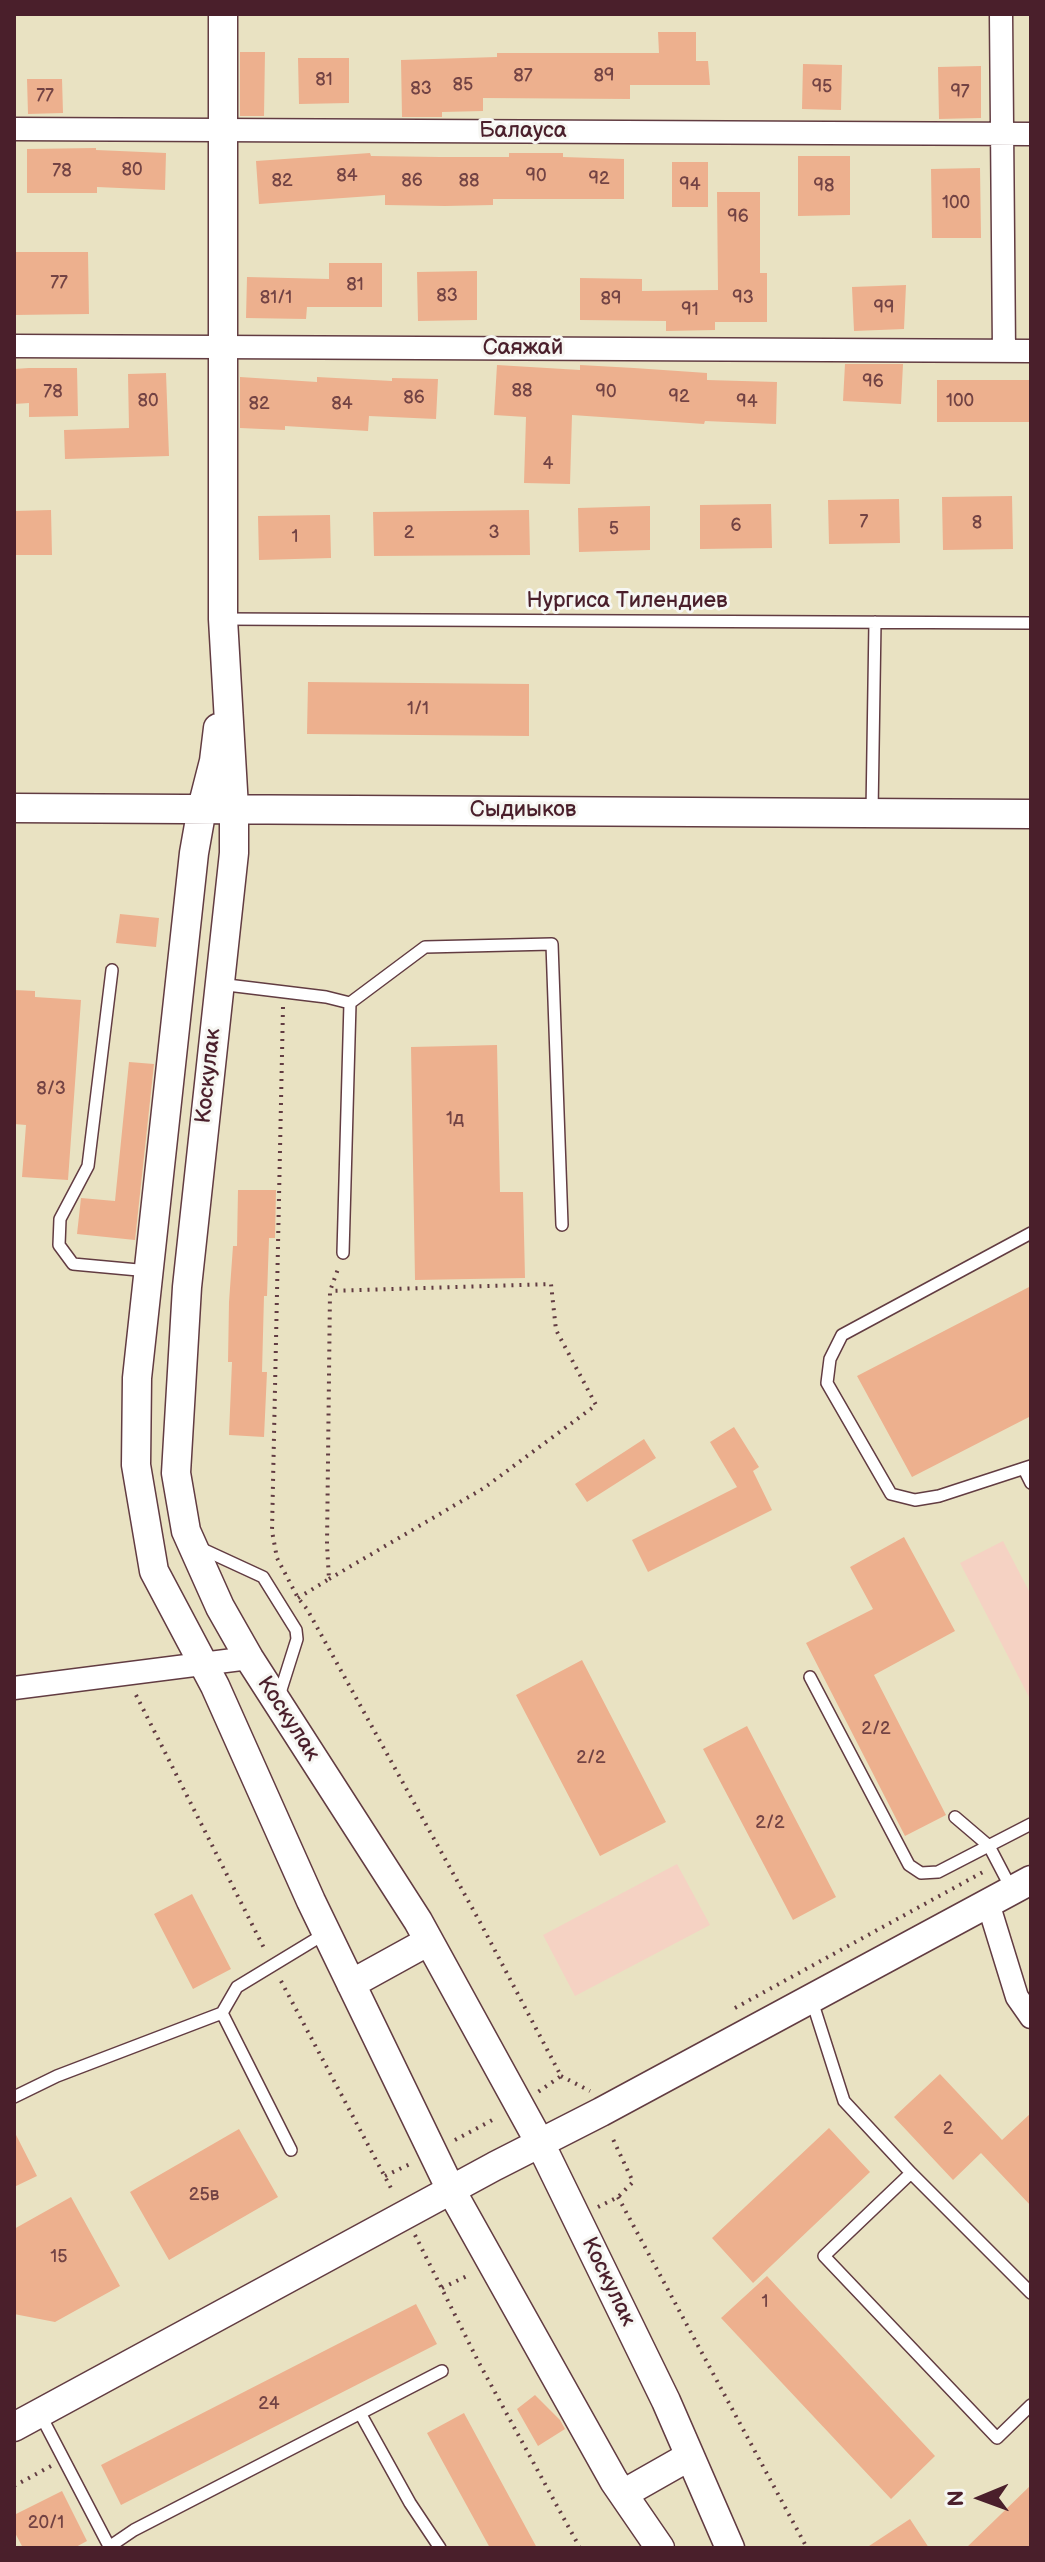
<!DOCTYPE html>
<html>
<head>
<meta charset="utf-8">
<style>
  body { margin:0 }
  #map { position:relative; width:1045px; height:2562px; overflow:hidden; background:#e9e2c2; font-family:"Balsamiq Sans",sans-serif }
  canvas { display:block }
  .frame { position:absolute; inset:0; border:16px solid #4a1f2b; pointer-events:none }
  .north { position:absolute; left:941px; top:2458px; width:80px; height:80px; -webkit-text-stroke:6px #f6f6f2; paint-order:stroke; rotate:269deg; font-size:22px; font-weight:700; line-height:32px; text-align:center; color:#4a1f2b }
  .north::after { content:''; display:block; margin:auto; width:28px; height:36px; background:#4a1f2b; clip-path:polygon(50% 0,100% 100%,50% 72%,0 100%) }
</style>
</head>
<body>
<div id="map">
<canvas width="1045" height="2562"></canvas>
<div class="frame"></div>
<div class="north">N</div>
</div>
<script>
const g = document.querySelector('canvas').getContext('2d');
g.lineJoin = 'round';
function fill(path, color) {
  g.fillStyle = color;
  g.fill(path, 'evenodd');
}
function shape(rows) {
  const path = new Path2D();
  for (const r of rows) {
    path.moveTo(r[0], r[1]);
    for (let i = 2; i < r.length; i += 2) path.lineTo(r[i], r[i + 1]);
  }
  return path;
}
function trace(path, color, width, dash) {
  g.strokeStyle = color;
  g.lineWidth = width;
  g.lineCap = dash ? 'butt' : 'round';
  g.setLineDash(dash || []);
  g.stroke(path);
}
function write(font, color, halo, rows, align = 'center') {
  g.font = font + ' "Balsamiq Sans",sans-serif';
  g.lineWidth = 6;
  g.setLineDash([]);
  g.textBaseline = 'middle';
  g.strokeStyle = halo;
  g.fillStyle = color;
  for (const [text, x, y, turn = 0] of rows) {
    g.save();
    g.translate(x, y);
    g.rotate((+turn || 0) * Math.PI / 180);
    g.textAlign = isNaN(turn) ? turn : align;
    if (halo) g.strokeText(text, 0, 0);
    g.fillText(text, 0, 0);
    g.restore();
  }
}
fill(shape([
  [1003,1541,1031,1595,1031,1701,960,1563],
  [677,1864,710,1925,575,1996,543,1935]
]), '#f5d2c3');
fill(shape([
  [658,32,696,32,696,61,708,61,710,85,630,85,630,99,483,98,483,111,442,112,442,117,402,117,401,60,497,57,497,53,659,53],
  [240,52,265,52,264,116,240,116],
  [298,58,349,58,349,103,299,104],
  [803,64,842,65,841,110,802,109],
  [981,66,981,118,939,119,938,67],
  [27,79,62,79,63,113,28,114],
  [96,148,96,150,166,153,165,190,97,187,97,193,27,193,27,149],
  [370,153,371,156,440,157,509,157,509,153,563,153,563,157,624,159,624,199,493,199,493,205,445,206,385,205,385,195,259,204,256,161],
  [798,156,850,156,850,215,798,216],
  [672,162,708,162,708,207,672,207],
  [980,168,981,238,932,238,931,169],
  [717,192,760,192,760,273,767,273,767,322,715,322,715,330,666,331,666,321,580,320,580,278,642,279,642,291,718,290],
  [14,252,88,252,89,314,14,315],
  [329,263,382,263,382,307,307,307,306,319,246,318,247,277,329,279],
  [477,271,477,320,418,321,417,272],
  [906,285,904,329,854,331,852,287],
  [845,364,903,364,901,404,843,401],
  [497,365,580,370,580,365,634,368,707,373,707,380,777,382,776,424,705,421,704,424,572,415,570,484,524,483,526,417,494,415],
  [29,368,77,368,78,416,29,417,29,403,14,404,14,369],
  [166,373,169,456,65,459,64,430,129,428,128,374],
  [240,377,317,382,317,377,392,381,392,378,438,379,436,419,369,416,368,431,285,426,285,430,240,428],
  [937,380,1031,380,1031,422,937,422],
  [1012,496,1013,549,943,550,942,497],
  [899,499,900,543,829,544,828,500],
  [771,504,772,548,700,549,700,505],
  [650,506,650,550,579,552,578,508],
  [51,510,52,555,14,555,14,511],
  [529,510,530,555,374,556,373,512],
  [330,515,331,558,259,560,258,516],
  [308,682,529,684,529,736,307,734],
  [120,914,159,918,156,947,116,943],
  [14,990,35,991,35,997,81,1000,68,1180,22,1177,26,1125,14,1124],
  [497,1045,500,1192,523,1192,525,1278,415,1280,411,1047],
  [129,1062,154,1064,135,1240,77,1234,81,1198,115,1201],
  [238,1190,276,1190,275,1238,269,1238,267,1296,264,1296,262,1372,267,1372,264,1437,229,1435,232,1362,228,1362,229,1302,233,1246,237,1246],
  [1031,1286,1031,1416,912,1477,857,1376],
  [734,1427,759,1467,753,1471,772,1510,648,1572,632,1540,737,1487,710,1442],
  [644,1439,656,1458,587,1502,575,1484],
  [904,1537,955,1631,874,1675,946,1815,905,1836,806,1643,873,1609,850,1567],
  [582,1660,666,1822,600,1856,516,1695],
  [747,1726,836,1897,793,1920,703,1749],
  [192,1894,231,1969,193,1989,154,1914],
  [940,2074,1002,2140,1031,2113,1031,2206,981,2153,953,2180,894,2117],
  [829,2128,870,2172,753,2283,712,2238],
  [239,2129,278,2197,169,2260,130,2192],
  [14,2131,37,2176,14,2187],
  [71,2197,120,2286,55,2322,14,2314,14,2229],
  [767,2276,935,2456,891,2499,721,2318],
  [416,2304,437,2344,121,2505,101,2465],
  [535,2395,560,2420,565,2429,538,2446,517,2409],
  [464,2413,537,2548,490,2548,427,2433],
  [1031,2485,1031,2548,966,2548],
  [62,2491,87,2541,74,2548,23,2548,14,2531,14,2515],
  [910,2519,929,2548,866,2548]
]), '#edb08e');
const service = shape([
  [224,619,1031,623],
  [872,812,875,622],
  [112,970,88,1166,60,1219,59,1245,73,1264,149,1271],
  [219,984,326,997,350,1003,343,1253],
  [350,1003,425,947,552,944,562,1225],
  [1031,1233,842,1335,830,1359,827,1383,891,1494,915,1500,939,1496,1031,1466],
  [1024,1469,1031,1483],
  [198,1547,263,1577,296,1630,297,1639,279,1696],
  [810,1677,909,1865,921,1873,938,1872,1031,1824],
  [955,1817,989,1846,1012,1890],
  [812,2001,844,2101,911,2173],
  [14,2097,57,2076,222,2013],
  [291,2150,222,2013,237,1987,326,1933],
  [1031,2293,911,2173,824,2256,997,2438,1031,2405],
  [360,2413,410,2503,440,2548],
  [40,2414,110,2548],
  [109,2547,134,2530,442,2371]
]);
const minor = shape([
  [1001,14,1004,351],
  [14,129,1031,134],
  [14,346,1031,351],
  [14,1688,249,1658],
  [988,1903,1017,1997,1031,2017]
]);
const tertiary = shape([
  [223,14,223,619,234,808,234,853,187,1287,176,1473,186,1531,220,1607,249,1658,418,1921,540,2143,666,2401,730,2548],
  [218,728,214,761,202,808,194,853,137,1378,136,1465,154,1571,215,1686,311,1901,451,2190,614,2481,660,2548],
  [14,808,1031,814],
  [351,1984,429,1941],
  [14,2427,495,2166,601,2112,1031,1880],
  [623,2494,690,2456]
]);
trace(service, '#623c42', 14);
trace(minor, '#623c42', 25);
trace(tertiary, '#623c42', 31);
trace(shape([
  [283,1007,272,1531,277,1558,298,1598,307,1609,481,1924,561,2076,538,2092],
  [329,1579,484,1488,596,1405,556,1330,551,1284,330,1291],
  [298,1598,329,1579,327,1545,330,1291,338,1269],
  [136,1695,266,1952],
  [281,1981,393,2192],
  [735,2008,983,1872],
  [561,2076,590,2091],
  [455,2140,496,2118],
  [385,2176,412,2163],
  [618,2197,807,2548],
  [598,2207,618,2197,633,2182,611,2135],
  [415,2235,479,2363,580,2548],
  [442,2288,469,2275],
  [14,2486,51,2466]
]), '#623c42', 4, [2, 6]);
trace(service, '#fff', 11);
trace(minor, '#fff', 22);
trace(tertiary, '#fff', 28);
write('18px', '#734344', null, [
  ["87",523,76],
  ["89",604,76],
  ["81",324,80],
  ["85",463,85],
  ["95",822,87],
  ["83",421,89],
  ["97",960,92],
  ["77",45,96],
  ["80",132,170],
  ["78",62,171],
  ["84",347,176],
  ["90",536,176],
  ["92",599,179],
  ["82",282,181],
  ["86",412,181],
  ["88",469,181],
  ["94",690,185],
  ["98",824,186],
  ["100",956,203],
  ["96",738,217],
  ["77",59,283],
  ["81",355,285],
  ["83",447,296],
  ["81/1",276,298],
  ["93",743,298],
  ["89",611,299],
  ["99",884,308],
  ["91",690,310],
  ["96",873,382],
  ["88",522,391],
  ["78",53,392],
  ["90",606,392],
  ["92",679,397],
  ["86",414,398],
  ["80",148,401],
  ["100",960,401],
  ["94",747,402],
  ["82",259,404],
  ["84",342,404],
  ["4",548,464],
  ["7",864,522],
  ["8",977,523],
  ["6",736,526],
  ["5",614,529],
  ["2",409,533],
  ["3",494,533],
  ["1",295,537],
  ["1/1",418,709],
  ["8/3",51,1089],
  ["1д",455,1119],
  ["2/2",876,1729],
  ["2/2",591,1758],
  ["2/2",770,1823],
  ["2",948,2129],
  ["25в",204,2195],
  ["15",59,2257],
  ["1",765,2302],
  ["24",269,2404],
  ["20/1",46,2523]
]);
write('22px', '#4a1f2b', '#f6f6f2', [
  ["Балауса",523,131],
  ["Саяжай",523,348],
  ["Нургиса Тилендиев",627,601],
  ["Сыдиыков",523,810],
  ["Коскулак",209,1076,-84],
  ["Коскулак",288,1719,57],
  ["Коскулак",608,2282,64]
]);
</script>
</body>
</html>
